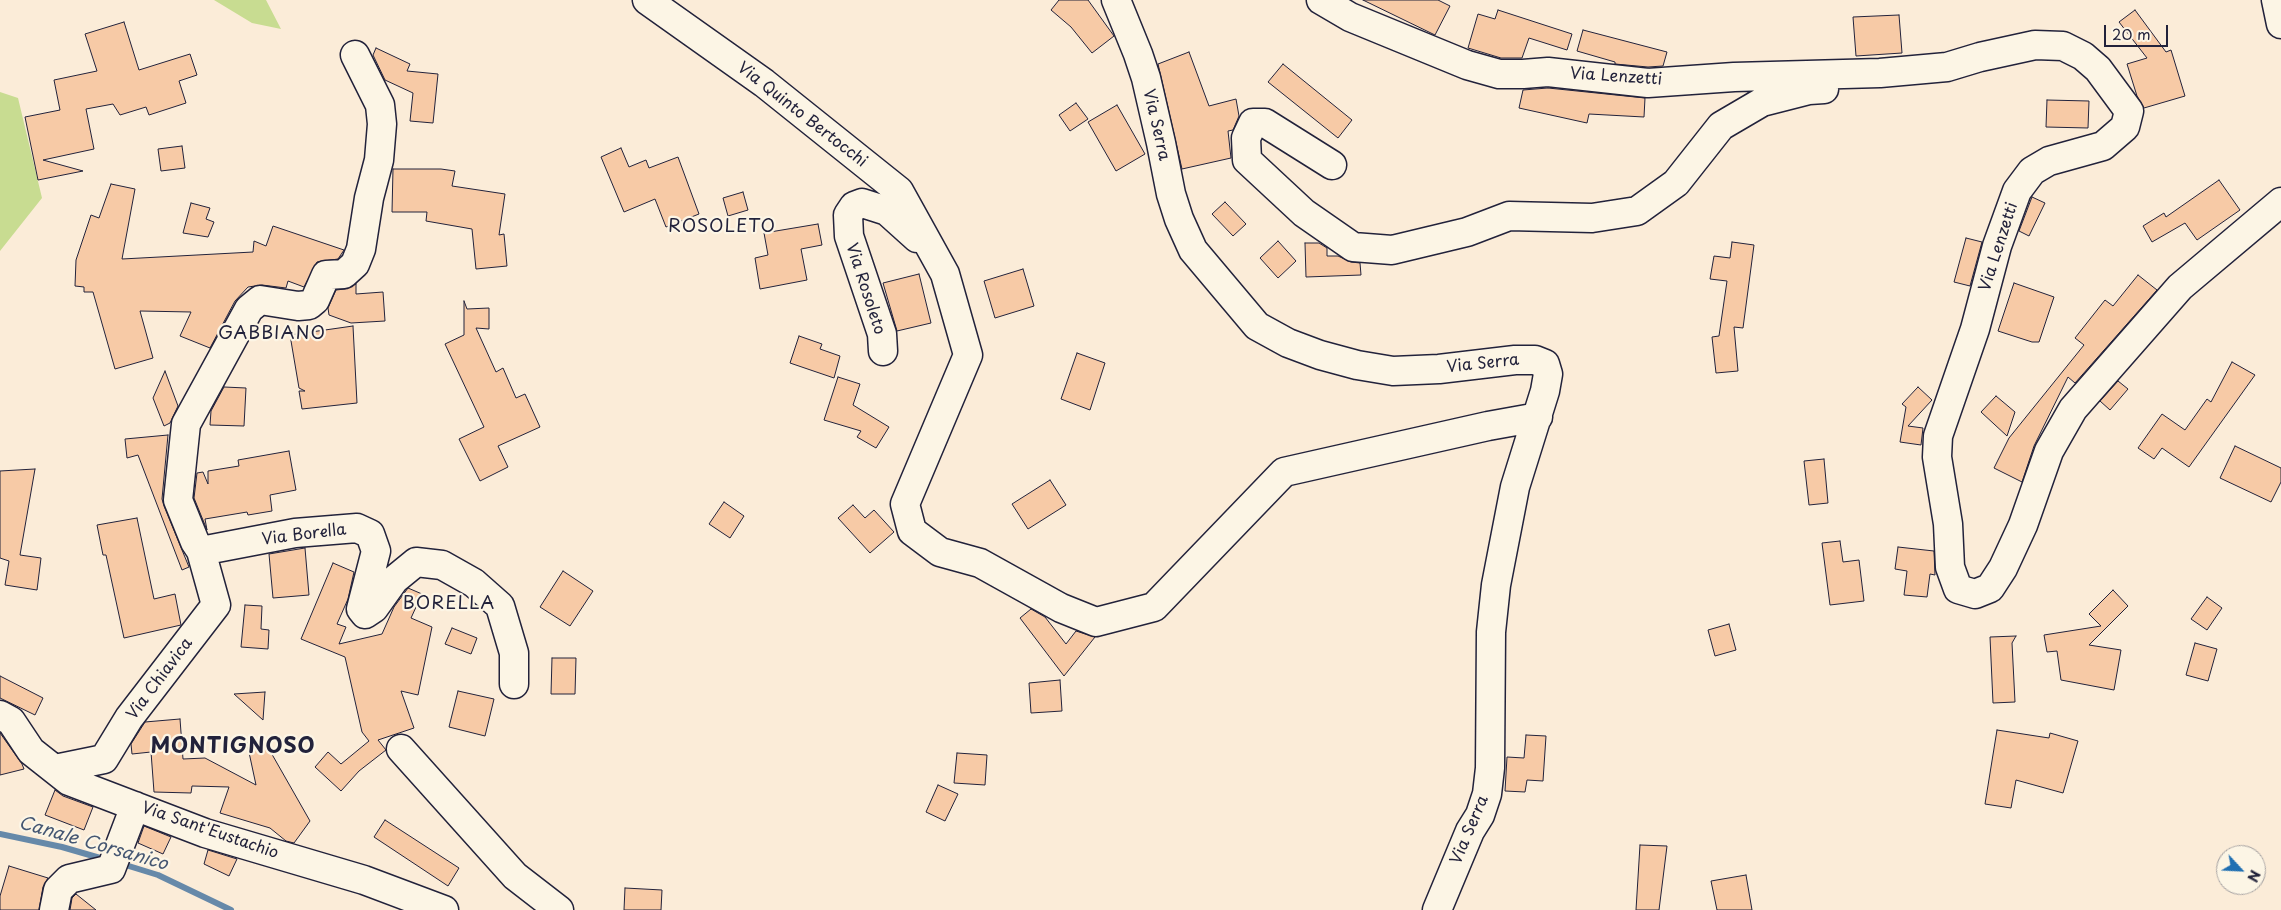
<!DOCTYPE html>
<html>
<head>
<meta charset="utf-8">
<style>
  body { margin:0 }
  #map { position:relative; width:2281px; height:910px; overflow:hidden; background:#fbecd8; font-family:"Playpen Sans",sans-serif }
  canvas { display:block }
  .north { position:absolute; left:2216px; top:845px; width:50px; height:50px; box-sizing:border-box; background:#fcf5e5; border:1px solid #a5a1a1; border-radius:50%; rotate:115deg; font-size:14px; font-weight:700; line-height:20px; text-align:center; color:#22223b }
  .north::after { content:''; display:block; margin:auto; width:18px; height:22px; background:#1f6fb2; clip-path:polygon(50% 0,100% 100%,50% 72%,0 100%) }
  .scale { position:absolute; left:2104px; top:25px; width:64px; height:22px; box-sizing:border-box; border:2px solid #22223b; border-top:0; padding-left:6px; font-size:15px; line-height:18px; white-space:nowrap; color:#22223b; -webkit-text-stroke:4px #fcf5e5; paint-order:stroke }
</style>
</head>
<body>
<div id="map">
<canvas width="2281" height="910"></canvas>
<div class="north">N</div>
<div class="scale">20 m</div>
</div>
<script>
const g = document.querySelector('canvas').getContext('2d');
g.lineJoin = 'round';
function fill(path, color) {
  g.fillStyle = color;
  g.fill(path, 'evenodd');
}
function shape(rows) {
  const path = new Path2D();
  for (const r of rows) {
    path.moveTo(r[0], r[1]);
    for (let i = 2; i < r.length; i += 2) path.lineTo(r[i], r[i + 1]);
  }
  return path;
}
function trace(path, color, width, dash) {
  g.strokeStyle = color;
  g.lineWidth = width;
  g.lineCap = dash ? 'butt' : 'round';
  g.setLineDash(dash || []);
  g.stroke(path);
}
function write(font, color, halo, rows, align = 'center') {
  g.font = font + ' "Playpen Sans",sans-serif';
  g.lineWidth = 4.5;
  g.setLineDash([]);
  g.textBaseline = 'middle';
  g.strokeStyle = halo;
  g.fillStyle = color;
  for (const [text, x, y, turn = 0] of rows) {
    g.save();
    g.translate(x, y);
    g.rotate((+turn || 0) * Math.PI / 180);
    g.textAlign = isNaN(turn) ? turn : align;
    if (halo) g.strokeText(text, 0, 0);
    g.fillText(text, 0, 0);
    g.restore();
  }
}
fill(shape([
  [214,0,266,0,281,29,252,23],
  [0,92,18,98,42,198,0,251]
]), '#c8dc91');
trace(shape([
  [0,834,62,847,107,860],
  [119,863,158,875,231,910]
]), '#6689a9', 6);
const building = shape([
  [1059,0,1088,0,1114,36,1092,53,1071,27,1051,10,1059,0],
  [1363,0,1438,0,1450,6,1435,35,1363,0],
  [1498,10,1572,34,1567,50,1529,38,1522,58,1501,58,1468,48,1478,14,1495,19,1498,10],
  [2135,10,2166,52,2171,50,2185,96,2144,108,2137,96,2127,64,2147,58,2119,22,2135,10],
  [1899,15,1902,53,1856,56,1853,17,1899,15],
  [124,22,139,70,190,54,197,75,179,81,186,103,149,115,146,107,120,115,113,104,86,109,94,149,43,160,83,171,38,180,25,117,60,110,54,80,97,71,85,34,124,22],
  [1583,30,1667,52,1663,66,1648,67,1615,64,1615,62,1577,51,1583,30],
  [376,48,410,64,407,71,438,74,433,123,410,121,413,93,385,80,373,55,376,48],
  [1189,52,1209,106,1236,99,1239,116,1233,130,1228,131,1231,158,1182,169,1158,64,1189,52],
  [1283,64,1352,120,1338,138,1268,82,1283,64],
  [1548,88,1645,98,1644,117,1589,114,1587,123,1519,108,1523,90,1548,88],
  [2047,100,2089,101,2088,128,2046,127,2047,100],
  [1076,103,1088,119,1070,131,1059,115,1076,103],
  [1117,105,1145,154,1116,171,1088,122,1117,105],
  [182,146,185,168,161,171,158,149,182,146],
  [621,148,629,167,646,160,649,168,678,157,699,214,666,227,655,199,624,212,601,157,621,148],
  [393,169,441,169,455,171,452,186,505,194,499,235,504,234,507,266,476,269,472,229,426,221,427,212,392,212,393,169],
  [2219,180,2240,210,2197,240,2185,223,2152,242,2143,226,2164,213,2166,217,2219,180],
  [111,184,135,189,122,259,253,252,254,241,266,246,273,226,344,250,338,259,317,262,304,287,288,281,286,288,262,285,248,287,235,301,210,348,180,336,191,312,140,311,153,358,115,369,93,292,84,292,84,287,75,286,76,260,91,215,99,218,111,184],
  [743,192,748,210,728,216,723,198,743,192],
  [2032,197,2045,203,2029,236,2019,231,2032,197],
  [1225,202,1246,224,1233,236,1212,214,1225,202],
  [191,203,210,208,206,219,214,222,208,237,183,233,191,203],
  [818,224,822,245,801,249,807,280,760,289,755,258,768,255,764,233,818,224],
  [1966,238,1982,242,1970,286,1954,282,1966,238],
  [1278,241,1296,261,1278,278,1260,258,1278,241],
  [1732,242,1754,245,1743,328,1734,327,1738,371,1716,373,1712,337,1719,336,1727,281,1710,279,1714,256,1730,258,1732,242],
  [1305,243,1319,243,1327,248,1327,256,1338,256,1351,262,1360,263,1361,275,1306,277,1305,243],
  [1023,269,1034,306,995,318,984,281,1023,269],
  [919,274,931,323,897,331,883,283,919,274],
  [2138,275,2157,290,2075,383,2068,377,2034,446,2022,482,1994,468,2009,438,2084,345,2075,338,2105,300,2113,306,2138,275],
  [2014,283,2054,297,2039,342,2032,342,1998,331,2014,283],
  [356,284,356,294,383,292,385,321,351,323,329,315,328,308,336,290,345,289,356,284],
  [464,301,467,309,489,308,489,329,476,328,496,372,503,368,516,398,525,394,540,427,498,446,508,467,480,481,459,439,484,427,445,344,464,335,464,301],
  [353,326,357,403,302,409,299,391,305,391,299,388,290,335,353,326],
  [799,336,822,344,820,349,840,356,834,378,790,363,799,336],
  [1077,353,1105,363,1090,410,1061,399,1077,353],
  [2232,362,2255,375,2189,467,2162,448,2154,459,2138,448,2162,414,2185,430,2207,399,2211,402,2232,362],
  [165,371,178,406,170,423,164,426,153,398,165,371],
  [838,377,860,384,853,405,889,427,876,448,857,437,861,431,824,420,838,377],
  [2118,381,2128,389,2110,410,2100,401,2118,381],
  [224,387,246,388,244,426,210,425,211,411,224,387],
  [1918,387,1932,400,1908,426,1923,428,1921,445,1900,442,1906,407,1902,404,1918,387],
  [1996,396,2015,412,2007,436,1981,412,1996,396],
  [168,435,162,499,164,506,189,567,182,570,138,455,127,458,125,439,168,435],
  [2235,446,2281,468,2281,482,2271,502,2220,478,2235,446],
  [289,451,296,490,270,495,272,511,248,515,247,512,205,519,207,530,194,498,197,473,203,472,208,484,208,471,239,466,238,460,289,451],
  [1824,459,1828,503,1809,505,1804,461,1824,459],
  [35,469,20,555,41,558,37,590,5,585,9,561,0,558,0,471,35,469],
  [1050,480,1066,505,1028,529,1012,504,1050,480],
  [724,502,744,516,730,538,709,524,724,502],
  [853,505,865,518,874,510,894,532,870,553,838,518,853,505],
  [137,518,154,599,175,594,181,625,124,638,106,555,103,555,97,525,137,518],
  [1840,541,1843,562,1859,560,1864,601,1830,605,1822,543,1840,541],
  [1898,547,1934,551,1935,575,1930,574,1927,597,1904,595,1907,571,1895,569,1898,547],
  [305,548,309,595,273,598,269,554,305,548],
  [333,563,354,572,348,599,337,624,346,627,339,644,382,634,394,607,408,588,422,594,411,618,432,627,418,695,401,691,414,728,378,740,386,750,359,771,341,791,315,767,328,752,341,764,369,741,362,732,345,657,301,639,333,563],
  [563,571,593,591,570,626,540,607,563,571],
  [2113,590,2128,606,2089,645,2121,650,2114,690,2061,680,2057,651,2047,652,2044,635,2101,626,2089,614,2113,590],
  [2207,597,2222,608,2207,630,2191,619,2207,597],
  [245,605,262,606,261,629,269,630,268,649,241,647,245,605],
  [1031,609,1045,617,1066,644,1076,631,1095,637,1064,676,1020,618,1031,609],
  [1729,624,1736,650,1715,656,1708,630,1729,624],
  [452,628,477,638,471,654,445,644,452,628],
  [2016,636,2012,643,2015,702,1993,703,1990,637,2016,636],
  [2195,643,2217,649,2208,681,2186,675,2195,643],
  [552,658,576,658,575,694,551,694,552,658],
  [0,676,43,698,35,715,0,698,0,676],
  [1060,680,1062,711,1031,713,1029,683,1060,680],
  [458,691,494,699,485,736,449,727,458,691],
  [265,692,263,720,234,694,265,692],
  [180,719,183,759,205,758,256,785,247,743,256,745,261,735,310,821,294,843,286,841,270,828,220,813,229,787,192,786,191,793,154,792,151,752,132,754,131,744,145,722,180,719],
  [1997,730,2049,738,2050,733,2078,741,2063,793,2016,780,2011,808,1985,804,1997,730],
  [0,733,22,764,24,769,0,775,0,733],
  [1526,735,1546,736,1543,781,1527,780,1525,792,1505,791,1507,757,1524,758,1526,735],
  [957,753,987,755,985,785,954,783,957,753],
  [938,785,958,794,945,821,926,812,938,785],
  [55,790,63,796,93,807,84,830,45,815,55,790],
  [385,820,459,868,448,886,374,837,385,820],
  [144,826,171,837,163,854,138,843,144,826],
  [1640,845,1667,846,1659,910,1636,910,1640,845],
  [208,850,237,859,229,876,204,864,208,850],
  [9,866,48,878,43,887,39,910,0,910,0,896,9,866],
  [1746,875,1752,910,1717,910,1711,881,1746,875],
  [625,888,662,890,661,910,624,910,625,888],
  [76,894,96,910,70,910,72,898,76,894]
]);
fill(building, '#f7caa6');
trace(building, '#22223b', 1);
const minor = shape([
  [647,0,764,83,899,191,945,274,968,355,905,504,912,531,940,552,980,563,1061,608,1096,622,1154,607,1284,472,1488,426,1538,417],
  [1116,0,1138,54,1146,78,1161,143,1171,194,1179,219,1193,250,1257,326,1288,343,1320,355,1357,365,1393,371,1439,369,1515,360,1535,360,1545,364,1548,374,1545,391,1515,487,1496,585,1491,632,1490,768,1487,794,1480,815,1470,831,1437,910],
  [1321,0,1350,17,1467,65,1499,74,1523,74,1548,72,1648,83,1734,77,1880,73,1947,67,1980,57,2035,45,2063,46,2083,56,2098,69,2129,111,2125,127,2103,146,2049,161,2032,171,2017,191,1997,246,1975,329,1938,436,1937,457,1948,524,1950,567,1958,589,1975,594,1990,588,2003,568,2023,525,2049,451,2073,409,2180,287,2281,202],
  [2276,0,2281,24],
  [1332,165,1265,123,1253,123,1246,138,1247,160,1304,213,1353,247,1392,250,1467,232,1509,216,1592,218,1637,211,1676,183,1721,126,1762,102,1809,90,1824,89],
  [883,351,882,334,849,236,848,215,854,206,862,203,887,211,917,238],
  [201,551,295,533,357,528,370,534,376,551,361,609,365,614,374,608,394,580,416,562,442,565,474,583,500,606,514,653,514,684],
  [0,715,11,721,31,751,69,781,205,833,364,880,444,910],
  [401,749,515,876,559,910],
  [55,769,104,759,129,718,216,605,201,551,195,542,178,500,186,424,249,309,260,300,298,306,309,305,315,300,326,275,344,274,355,264,361,249,369,198,379,160,382,124,380,105,355,55],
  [54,910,58,890,69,879,111,869,135,806]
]);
trace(minor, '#22223b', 31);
trace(minor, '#fcf5e5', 28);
write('16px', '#22223b', '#fcf5e5', [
  ["Via Lenzetti",1616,77,4],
  ["Via Quinto Bertocchi",802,115,38],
  ["Via Serra",1156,125,77],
  ["Via Lenzetti",1999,247,-72],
  ["Via Rosoleto",865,289,72],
  ["Via Serra",1483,364,-6],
  ["Via Borella",304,535,-7],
  ["Via Chiavica",160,679,-53],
  ["Via Serra",1470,830,-67],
  ["Via Sant'Eustachio",210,831,19]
]);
g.letterSpacing = '1px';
write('18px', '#22223b', '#fcf5e5', [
  ["ROSOLETO",722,227],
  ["GABBIANO",272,334],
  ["BORELLA",449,604]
]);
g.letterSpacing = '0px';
write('italic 18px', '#445672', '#fcf5e5', [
  ["Canale Corsanico",93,844,16]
]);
g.letterSpacing = '1px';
write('bold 21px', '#22223b', '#fcf5e5', [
  ["MONTIGNOSO",233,747]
]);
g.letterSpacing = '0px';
</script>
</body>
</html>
